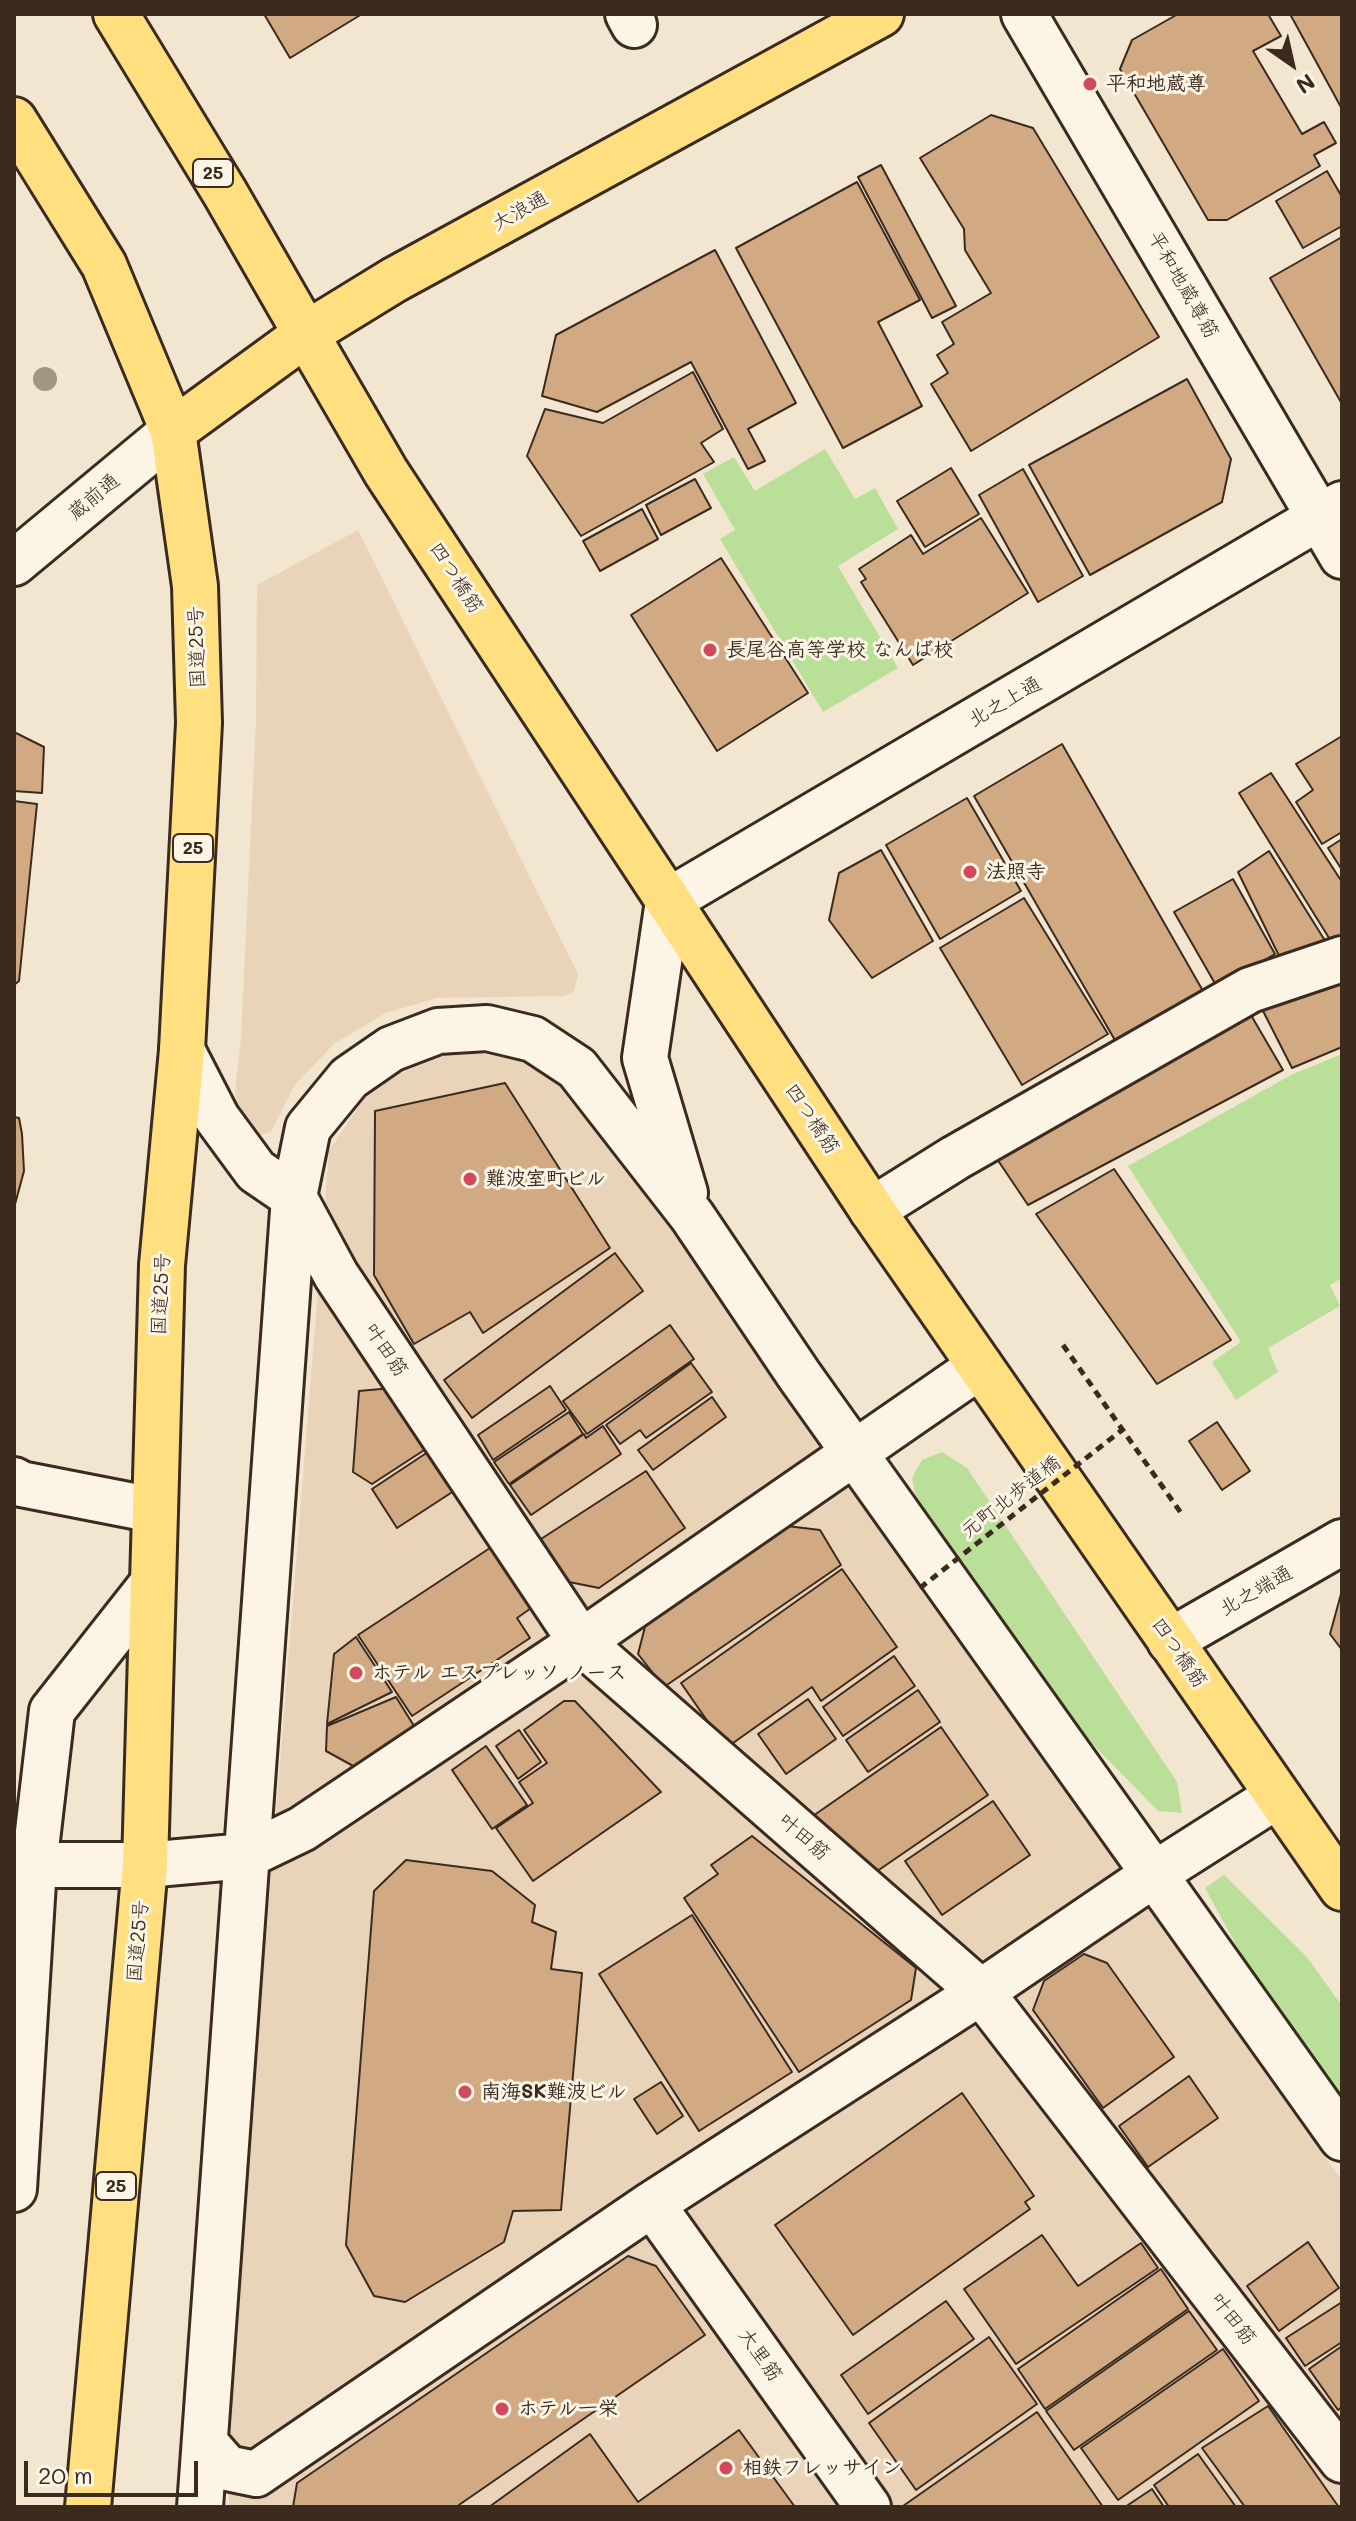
<!DOCTYPE html>
<html>
<head>
<meta charset="utf-8">
<style>
  body { margin:0 }
  #map { position:relative; width:1356px; height:2521px; overflow:hidden; background:#f3e6d1; font-family:Mali,sans-serif }
  canvas { display:block }
  .frame { position:absolute; inset:0; border:16px solid #3b2a1e; pointer-events:none }
  .north { position:absolute; left:1252px; top:24px; width:80px; height:80px; -webkit-text-stroke:6px #fcf5e5; paint-order:stroke; rotate:146deg; font-size:22px; font-weight:700; line-height:32px; text-align:center; color:#3b2a1e }
  .north::after { content:''; display:block; margin:auto; width:28px; height:36px; background:#3b2a1e; clip-path:polygon(50% 0,100% 100%,50% 72%,0 100%) }
  .scale { position:absolute; left:24px; top:2461px; width:174px; height:36px; box-sizing:border-box; border:4px solid #3b2a1e; border-top:0; padding-left:10px; font-size:24px; line-height:28px; white-space:nowrap; color:#3b2a1e; -webkit-text-stroke:6px #fcf5e5; paint-order:stroke }
</style>
</head>
<body>
<div id="map">
<canvas width="1356" height="2521"></canvas>
<div class="frame"></div>
<div class="north">N</div>
<div class="scale">20 m</div>
</div>
<script>
const g = document.querySelector('canvas').getContext('2d');
g.lineJoin = 'round';
function fill(path, color) {
  g.fillStyle = color;
  g.fill(path, 'evenodd');
}
function shape(rows) {
  const path = new Path2D();
  for (const r of rows) {
    path.moveTo(r[0], r[1]);
    for (let i = 2; i < r.length; i += 2) path.lineTo(r[i], r[i + 1]);
  }
  return path;
}
function trace(path, color, width, dash) {
  g.strokeStyle = color;
  g.lineWidth = width;
  g.lineCap = dash ? 'butt' : 'round';
  g.setLineDash(dash || []);
  g.stroke(path);
}
function write(font, color, halo, rows, align = 'center') {
  g.font = font + ' Mali,"Klee One",sans-serif';
  g.lineWidth = 6;
  g.setLineDash([]);
  g.textBaseline = 'middle';
  g.strokeStyle = halo;
  g.fillStyle = color;
  for (const [text, x, y, turn = 0] of rows) {
    g.save();
    g.translate(x, y);
    g.rotate((+turn || 0) * Math.PI / 180);
    g.textAlign = isNaN(turn) ? turn : align;
    if (halo) g.strokeText(text, 0, 0);
    g.fillText(text, 0, 0);
    g.restore();
  }
}
fill(shape([
  [358,530,578,974,574,991,565,996,437,998,386,1013,335,1043,294,1086,271,1132,258,1136,243,1129,235,1092,241,1038,256,720,257,585],
  [507,1053,571,1087,1342,2181,1342,2507,229,2507,229,2399,329,1151,372,1086,441,1055]
]), '#e9d4ba');
fill(shape([
  [825,449,855,499,875,488,898,529,838,566,898,668,823,712,720,539,735,530,703,474,734,457,755,491],
  [1342,1054,1342,1278,1330,1285,1340,1306,1268,1348,1278,1372,1236,1400,1212,1362,1241,1342,1128,1166,1293,1074],
  [942,1452,967,1468,1177,1782,1182,1813,1158,1811,1072,1723,917,1503,912,1478,922,1460],
  [1224,1875,1307,1957,1342,2006,1342,2103,1260,1989,1205,1888]
]), '#badf99');
const building = shape([
  [264,14,362,14,290,58,264,14],
  [1178,14,1268,14,1281,36,1253,51,1302,134,1324,122,1336,143,1314,155,1320,166,1227,220,1208,220,1120,69,1132,40,1178,14],
  [1290,14,1342,14,1342,109,1290,14],
  [991,115,1033,128,1159,337,971,451,931,384,948,373,937,355,954,344,942,322,991,293,965,250,964,229,920,158,991,115],
  [881,165,956,306,932,318,858,177,881,165],
  [1327,171,1342,197,1342,226,1303,248,1276,201,1327,171],
  [857,182,920,300,878,322,922,406,843,448,736,248,857,182],
  [1342,237,1342,404,1270,278,1342,237],
  [715,250,796,403,748,429,765,461,748,469,691,362,597,412,542,396,556,335,715,250],
  [693,372,723,429,701,443,714,462,581,536,527,456,545,409,603,423,693,372],
  [1187,379,1231,459,1222,502,1090,575,1029,465,1187,379],
  [951,468,979,514,925,547,897,501,951,468],
  [1023,469,1083,576,1038,602,979,495,1023,469],
  [695,479,711,508,661,535,646,505,695,479],
  [642,509,658,539,600,571,583,541,642,509],
  [981,518,1028,593,913,665,861,582,866,579,859,569,911,535,923,554,981,518],
  [721,558,808,693,717,751,631,615,721,558],
  [14,732,44,747,42,793,14,791,14,732],
  [1342,736,1342,832,1322,844,1296,802,1313,790,1296,764,1342,736],
  [1062,744,1203,991,1116,1042,974,796,1062,744],
  [1271,773,1342,882,1342,943,1334,946,1239,793,1271,773],
  [967,798,1021,891,940,939,886,845,967,798],
  [14,801,37,804,19,981,14,985,14,801],
  [1342,839,1342,870,1328,848,1342,839],
  [881,850,933,941,872,978,829,920,839,873,881,850],
  [1269,851,1329,947,1284,966,1238,872,1269,851],
  [1233,879,1275,954,1217,987,1174,912,1233,879],
  [1024,898,1108,1034,1022,1085,940,948,1024,898],
  [1342,974,1342,1047,1292,1068,1259,1003,1342,974],
  [1248,1010,1283,1070,1028,1205,993,1153,1248,1010],
  [505,1083,610,1248,483,1333,470,1312,414,1344,374,1275,375,1111,505,1083],
  [14,1117,19,1118,22,1134,24,1171,14,1208,14,1117],
  [1114,1169,1231,1340,1157,1384,1036,1214,1114,1169],
  [615,1253,643,1291,472,1418,444,1380,615,1253],
  [670,1325,694,1359,587,1434,563,1401,670,1325],
  [691,1363,712,1392,646,1438,640,1430,620,1444,606,1425,691,1363],
  [550,1386,566,1410,493,1460,478,1435,550,1386],
  [392,1388,432,1445,372,1484,353,1472,359,1391,392,1388],
  [712,1397,726,1417,653,1470,638,1450,712,1397],
  [569,1412,583,1434,509,1484,494,1462,569,1412],
  [1217,1422,1250,1471,1222,1490,1189,1441,1217,1422],
  [603,1426,621,1454,531,1515,510,1485,584,1434,586,1438,603,1426],
  [434,1448,460,1487,397,1528,372,1489,434,1448],
  [646,1471,685,1528,599,1588,569,1582,541,1539,646,1471],
  [787,1526,820,1530,841,1565,664,1687,638,1654,646,1623,787,1526],
  [493,1546,534,1606,517,1618,530,1638,412,1716,358,1635,493,1546],
  [842,1569,897,1647,821,1701,812,1687,726,1748,681,1683,842,1569],
  [1341,1594,1342,1594,1342,1650,1330,1634,1341,1594],
  [356,1637,392,1692,327,1724,334,1654,356,1637],
  [894,1656,915,1686,843,1736,823,1707,894,1656],
  [918,1690,940,1722,868,1772,846,1740,918,1690],
  [396,1697,414,1726,355,1767,326,1751,327,1726,396,1697],
  [808,1699,836,1739,786,1774,758,1734,808,1699],
  [564,1701,575,1701,661,1792,533,1881,496,1828,533,1803,519,1782,547,1763,524,1730,564,1701],
  [941,1727,988,1795,873,1874,810,1818,941,1727],
  [519,1730,541,1762,518,1779,496,1746,519,1730],
  [486,1746,527,1805,492,1829,452,1770,486,1746],
  [993,1801,1030,1855,942,1915,905,1861,993,1801],
  [752,1836,916,1968,911,2000,799,2072,684,1898,718,1874,711,1865,752,1836],
  [406,1860,492,1871,535,1905,532,1922,556,1932,551,1969,582,1973,561,2210,513,2211,504,2242,405,2302,374,2296,346,2245,374,1891,406,1860],
  [692,1915,792,2072,699,2131,599,1974,692,1915],
  [1084,1954,1107,1963,1174,2057,1103,2108,1033,2010,1044,1981,1084,1954],
  [1189,2076,1218,2118,1148,2167,1119,2126,1189,2076],
  [661,2082,683,2116,657,2134,634,2099,661,2082],
  [962,2093,1034,2196,1025,2202,1030,2209,853,2335,775,2225,962,2093],
  [1042,2235,1078,2286,1141,2243,1158,2268,1016,2364,964,2289,1042,2235],
  [1308,2242,1339,2288,1279,2331,1247,2286,1308,2242],
  [628,2256,656,2266,705,2335,456,2507,293,2507,297,2483,628,2256],
  [1161,2269,1188,2309,1045,2409,1018,2369,1161,2269],
  [946,2301,974,2339,868,2414,841,2375,946,2301],
  [1342,2302,1342,2342,1305,2366,1286,2338,1342,2302],
  [1189,2311,1217,2350,1074,2450,1046,2411,1189,2311],
  [989,2337,1037,2404,916,2490,869,2423,989,2337],
  [1342,2346,1342,2407,1338,2410,1309,2369,1342,2346],
  [1223,2349,1259,2401,1118,2500,1081,2448,1223,2349],
  [1268,2406,1338,2506,1337,2507,1245,2507,1202,2448,1268,2406],
  [1037,2412,1103,2507,904,2507,903,2506,1037,2412],
  [739,2430,795,2507,489,2507,590,2434,638,2502,739,2430],
  [1198,2454,1236,2507,1169,2507,1154,2485,1198,2454],
  [1152,2489,1164,2507,1125,2507,1152,2489]
]);
fill(building, '#d1aa83');
trace(building, '#3b2a1e', 2);
const minor = shape([
  [628,14,634,25],
  [1024,14,1342,556],
  [14,563,173,431],
  [182,1050,217,1118,256,1171,294,1197,336,1275,581,1642,981,1992,1342,2460],
  [685,1193,645,1058,668,901,1342,504],
  [872,1210,955,1158,1250,990,1342,959],
  [14,1480,21,1484,154,1510],
  [1170,1641,1342,1542],
  [14,1865,145,1865,246,1856,302,1829,581,1642,980,1366],
  [14,2189,34,1866,52,1711,152,1584],
  [652,2204,868,2507],
  [206,2444,227,2468,256,2474,652,2204,981,1992,1156,1873,1277,1796],
  [200,2507,294,1197,308,1128,349,1078,391,1049,438,1031,487,1028,533,1039,577,1068,692,1216,799,1375,1342,2138]
]);
const major = shape([
  [881,14,394,280,306,334,386,472,872,1210,1342,1888]
]);
const highway = shape([
  [116,14,225,193,306,334,173,431],
  [14,120,104,265,173,431,195,586,199,723,182,1050,162,1265,145,1865,88,2507]
]);
trace(minor, '#3b2a1e', 50);
trace(major, '#3b2a1e', 50);
trace(highway, '#3b2a1e', 50);
trace(shape([
  [1063,1345,1181,1513]
]), '#3b2a1e', 5, [8, 6]);
trace(minor, '#fcf5e5', 44);
trace(major, '#ffdf80', 44);
trace(highway, '#ffdf80', 44);
trace(shape([
  [920,1588,1122,1430]
]), '#3b2a1e', 5, [8, 6]);
g.fillStyle = '#9f9780';
for (const [x, y] of [
  [45,379]
]) {
  g.beginPath();
  g.arc(x, y, 12, 0, 2 * Math.PI);
  g.fill();
}
for (const [x, y, r, color] of [
  [1090,84,8,"#d1495b"],
  [710,650,8,"#d1495b"],
  [970,872,8,"#d1495b"],
  [470,1179,8,"#d1495b"],
  [356,1673,8,"#d1495b"],
  [465,2092,8,"#d1495b"],
  [502,2409,8,"#d1495b"],
  [726,2468,8,"#d1495b"]
]) {
  const dot = new Path2D();
  dot.arc(x, y, r, 0, 2 * Math.PI);
  g.fillStyle = color;
  g.fill(dot);
  trace(dot, '#fcf5e5', 3);
}
for (const [x, y, w] of [
  [213,173,40],
  [193,848,40],
  [116,2186,40]
]) {
  const box = new Path2D();
  box.roundRect(x - w / 2, y - 14, w, 28, 6);
  g.fillStyle = '#fcf5e5';
  g.fill(box);
  trace(box, '#3b2a1e', 2);
}
write('bold 18px', '#3b2a1e', null, [
  ["25",213,173],
  ["25",193,848],
  ["25",116,2186]
]);
write('bold 20px', '#3b2a1e', '#fcf5e5', [
  ["平和地蔵尊",1106,84],
  ["長尾谷高等学校 なんば校",726,650],
  ["法照寺",986,872],
  ["難波室町ビル",486,1179],
  ["ホテル エスプレッソ ノース",372,1673],
  ["南海SK難波ビル",481,2092],
  ["ホテル一栄",518,2409],
  ["相鉄フレッサイン",742,2468]
], 'left');
write('20px', '#3b2a1e', '#fcf5e5', [
  ["大浪通",520,211,-29],
  ["平和地蔵尊筋",1183,285,60],
  ["蔵前通",94,497,-40],
  ["四つ橋筋",456,578,57],
  ["国道25号",197,647,-92],
  ["北之上通",1005,702,-30],
  ["四つ橋筋",812,1119,56],
  ["国道25号",161,1294,-87],
  ["叶田筋",386,1350,56],
  ["元町北歩道橋",1011,1497,-38],
  ["北之端通",1256,1591,-30],
  ["四つ橋筋",1179,1653,55],
  ["叶田筋",804,1837,41],
  ["国道25号",138,1941,-85],
  ["叶田筋",1233,2319,52],
  ["大里筋",760,2355,55]
]);
</script>
</body>
</html>
